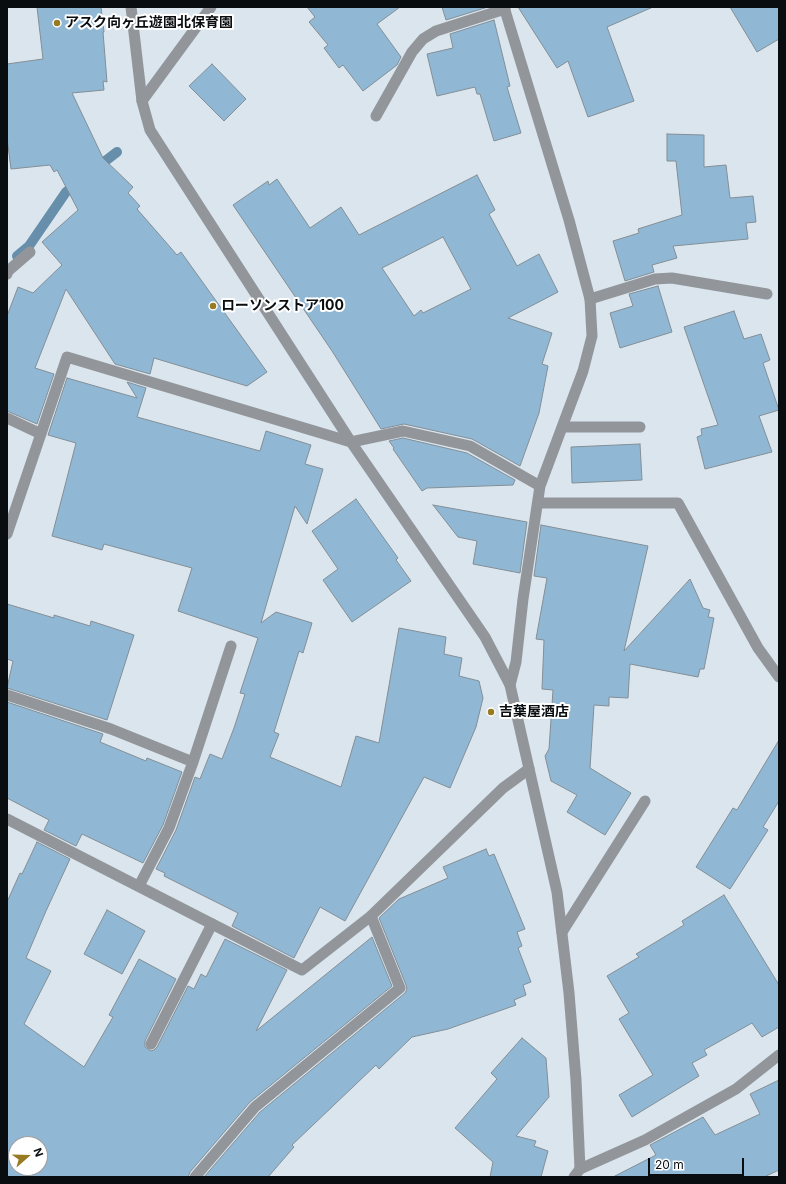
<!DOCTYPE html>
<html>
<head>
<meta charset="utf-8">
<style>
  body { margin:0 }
  #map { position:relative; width:786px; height:1184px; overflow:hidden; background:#dae5ee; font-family:Inter,sans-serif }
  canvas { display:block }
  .frame { position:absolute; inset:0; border:8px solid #090d10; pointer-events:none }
  .north { position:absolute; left:8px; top:1136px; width:40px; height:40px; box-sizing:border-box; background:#fff; border:1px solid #9d9e9f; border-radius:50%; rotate:70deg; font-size:11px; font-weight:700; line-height:16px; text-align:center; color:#090d10 }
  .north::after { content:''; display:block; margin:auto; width:14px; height:18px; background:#977a22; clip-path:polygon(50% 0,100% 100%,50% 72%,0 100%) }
  .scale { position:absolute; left:648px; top:1158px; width:96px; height:18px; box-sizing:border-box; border:2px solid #090d10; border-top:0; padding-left:5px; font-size:12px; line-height:14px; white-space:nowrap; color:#090d10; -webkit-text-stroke:3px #fff; paint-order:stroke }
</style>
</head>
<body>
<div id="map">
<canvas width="786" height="1184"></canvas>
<div class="frame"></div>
<div class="north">N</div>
<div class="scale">20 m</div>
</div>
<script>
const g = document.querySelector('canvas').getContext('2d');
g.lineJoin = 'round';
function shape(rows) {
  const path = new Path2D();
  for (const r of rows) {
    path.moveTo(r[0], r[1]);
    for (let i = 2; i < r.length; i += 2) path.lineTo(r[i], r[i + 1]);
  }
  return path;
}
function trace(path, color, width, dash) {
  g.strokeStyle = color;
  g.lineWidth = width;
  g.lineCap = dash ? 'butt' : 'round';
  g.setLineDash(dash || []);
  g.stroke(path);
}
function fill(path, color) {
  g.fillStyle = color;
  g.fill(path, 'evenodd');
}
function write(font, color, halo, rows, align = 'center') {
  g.font = font + ' Inter,"Noto Sans JP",sans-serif';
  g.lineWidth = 4;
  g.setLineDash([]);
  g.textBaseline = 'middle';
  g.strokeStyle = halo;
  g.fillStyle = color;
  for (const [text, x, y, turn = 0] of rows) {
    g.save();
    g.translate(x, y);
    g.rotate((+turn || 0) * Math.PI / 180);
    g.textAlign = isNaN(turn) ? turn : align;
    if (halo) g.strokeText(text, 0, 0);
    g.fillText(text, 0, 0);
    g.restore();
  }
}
trace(shape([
  [95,169,117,152],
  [17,256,29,246,66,192,78,182]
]), '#678eaa', 10);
const building = shape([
  [37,7,101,7,104,32,103,32,107,82,103,81,104,90,72,93,103,158,133,187,128,193,140,206,137,209,177,255,181,252,267,372,247,386,154,358,150,374,115,364,66,289,35,368,54,374,37,424,7,411,7,316,18,287,33,293,62,265,42,242,78,210,57,170,54,172,50,165,11,169,7,138,7,64,43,59,37,7],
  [307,7,400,7,377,24,401,57,397,65,363,91,343,65,339,68,324,48,328,45,309,22,315,17,307,7],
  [442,7,488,7,446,20,442,7],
  [518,7,653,7,607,27,634,101,588,117,568,61,557,68,518,7],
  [730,7,779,7,779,39,757,52,730,7],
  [494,20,510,86,507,87,521,133,494,141,480,94,477,94,475,87,437,96,427,54,453,48,450,34,494,20],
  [212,64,246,99,224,121,189,86,212,64],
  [667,134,704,135,704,167,726,165,730,198,753,196,756,222,746,223,748,239,673,246,677,258,652,265,654,272,625,281,613,241,639,233,638,229,682,215,676,161,667,161,667,134],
  [477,175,495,210,489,214,517,266,539,254,558,292,508,318,552,333,542,364,548,366,539,413,520,466,472,439,404,424,381,429,332,351,233,205,268,181,269,185,277,179,310,228,341,207,359,235,477,175],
  [443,237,471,289,423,313,421,310,414,316,382,268,443,237],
  [658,286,672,332,620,348,610,313,633,306,629,294,658,286],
  [734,311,744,339,761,334,770,360,763,363,779,410,759,416,772,452,705,469,697,437,702,435,701,429,718,425,684,327,734,311],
  [67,378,137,398,127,382,146,388,137,417,260,451,266,431,311,445,305,464,323,469,307,524,295,506,261,623,276,612,312,623,303,653,299,651,274,732,279,734,270,757,341,787,356,736,379,743,399,628,446,637,444,654,462,658,459,676,479,681,483,698,476,727,450,788,424,777,345,921,320,907,294,958,232,926,238,913,164,876,165,873,156,869,176,830,195,777,200,779,210,754,222,759,234,728,245,694,240,693,258,638,178,611,192,568,104,544,102,550,52,536,76,443,48,435,67,378],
  [403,438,467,453,515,480,513,485,427,488,422,491,393,449,394,448,389,441,403,438],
  [640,444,642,480,572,483,571,447,640,444],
  [356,499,398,558,396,560,411,581,352,622,323,580,338,569,312,531,356,499],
  [433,505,527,522,520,573,473,564,477,541,458,537,433,505],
  [541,525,648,546,624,651,690,579,703,608,710,610,708,617,714,618,704,669,700,669,698,677,630,664,628,698,609,697,609,706,594,705,590,768,631,793,605,835,567,812,577,795,551,781,545,756,549,749,553,690,542,689,544,640,536,639,547,578,534,576,541,525],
  [7,604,54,618,54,615,90,626,91,621,134,635,107,720,7,688,13,661,7,659,7,604],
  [7,702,103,734,100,742,146,761,147,758,182,772,163,825,143,863,82,834,76,846,44,830,49,820,7,798,7,702],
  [779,740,779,801,763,827,768,830,730,889,696,867,733,808,737,810,779,740],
  [37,842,70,859,46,911,26,958,51,971,24,1024,84,1067,113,1017,109,1015,139,959,176,979,145,1041,145,1047,151,1051,154,1050,157,1047,188,986,194,989,201,974,206,977,225,939,287,970,256,1031,372,937,392,986,250,1102,190,1172,188,1177,7,1177,7,902,20,873,22,874,37,842],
  [16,1144,40,1144,40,1168,16,1168,16,1144],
  [486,849,489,856,494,854,525,929,517,932,522,946,518,948,531,982,523,985,526,995,514,1000,516,1005,448,1029,412,1037,379,1069,376,1065,292,1145,294,1147,268,1177,204,1177,260,1112,405,993,407,989,406,985,379,918,399,899,448,878,443,867,486,849],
  [724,895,779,985,779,1027,762,1037,752,1023,704,1050,707,1055,692,1063,699,1076,632,1117,619,1095,653,1075,619,1019,629,1013,607,976,639,957,636,954,684,925,682,921,724,895],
  [107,910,145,931,122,974,84,954,107,910],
  [522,1038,546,1058,549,1097,516,1136,536,1141,534,1146,548,1151,541,1177,490,1177,493,1162,455,1128,497,1079,491,1073,522,1038],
  [779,1080,779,1170,764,1177,613,1177,656,1155,650,1145,703,1117,715,1135,760,1114,750,1094,779,1080]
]);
fill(building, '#90b8d5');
trace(building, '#838e95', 1);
trace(shape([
  [376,116,412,52,423,39,436,31,505,9],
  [7,274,8,271,30,252],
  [590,299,655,279,672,278,767,294],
  [563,427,640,427],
  [538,503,678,503,758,648,779,677],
  [7,695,111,729,193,762],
  [139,886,169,828,193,762,231,646],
  [562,932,645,801],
  [151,1044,212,924],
  [195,1177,255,1107,400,988,371,916]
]), '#92969a', 11);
trace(shape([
  [131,7,142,101],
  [504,7,569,220,590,299,592,336,583,371,540,486,523,599,516,662,510,685],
  [7,418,41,434],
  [7,534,67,357,351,442,403,431,470,446,540,486],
  [7,819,302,970,371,916,503,788,529,769],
  [574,1177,580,1169,645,1140,736,1089,779,1055]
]), '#92969a', 11);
trace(shape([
  [211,7,142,101,150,130,351,442,485,637,510,685,557,892,569,993,576,1080,580,1169]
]), '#92969a', 11);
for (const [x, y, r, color] of [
  [57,23,4,"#977a22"],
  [213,306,4,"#977a22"],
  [491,712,4,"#977a22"]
]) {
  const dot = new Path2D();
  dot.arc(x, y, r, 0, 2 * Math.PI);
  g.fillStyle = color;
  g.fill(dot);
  trace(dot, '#fff', 1.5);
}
write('bold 14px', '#090d10', '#fff', [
  ["アスク向ヶ丘遊園北保育園",65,23],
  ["ローソンストア100",221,306],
  ["吉葉屋酒店",499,712]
], 'left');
</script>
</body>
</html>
